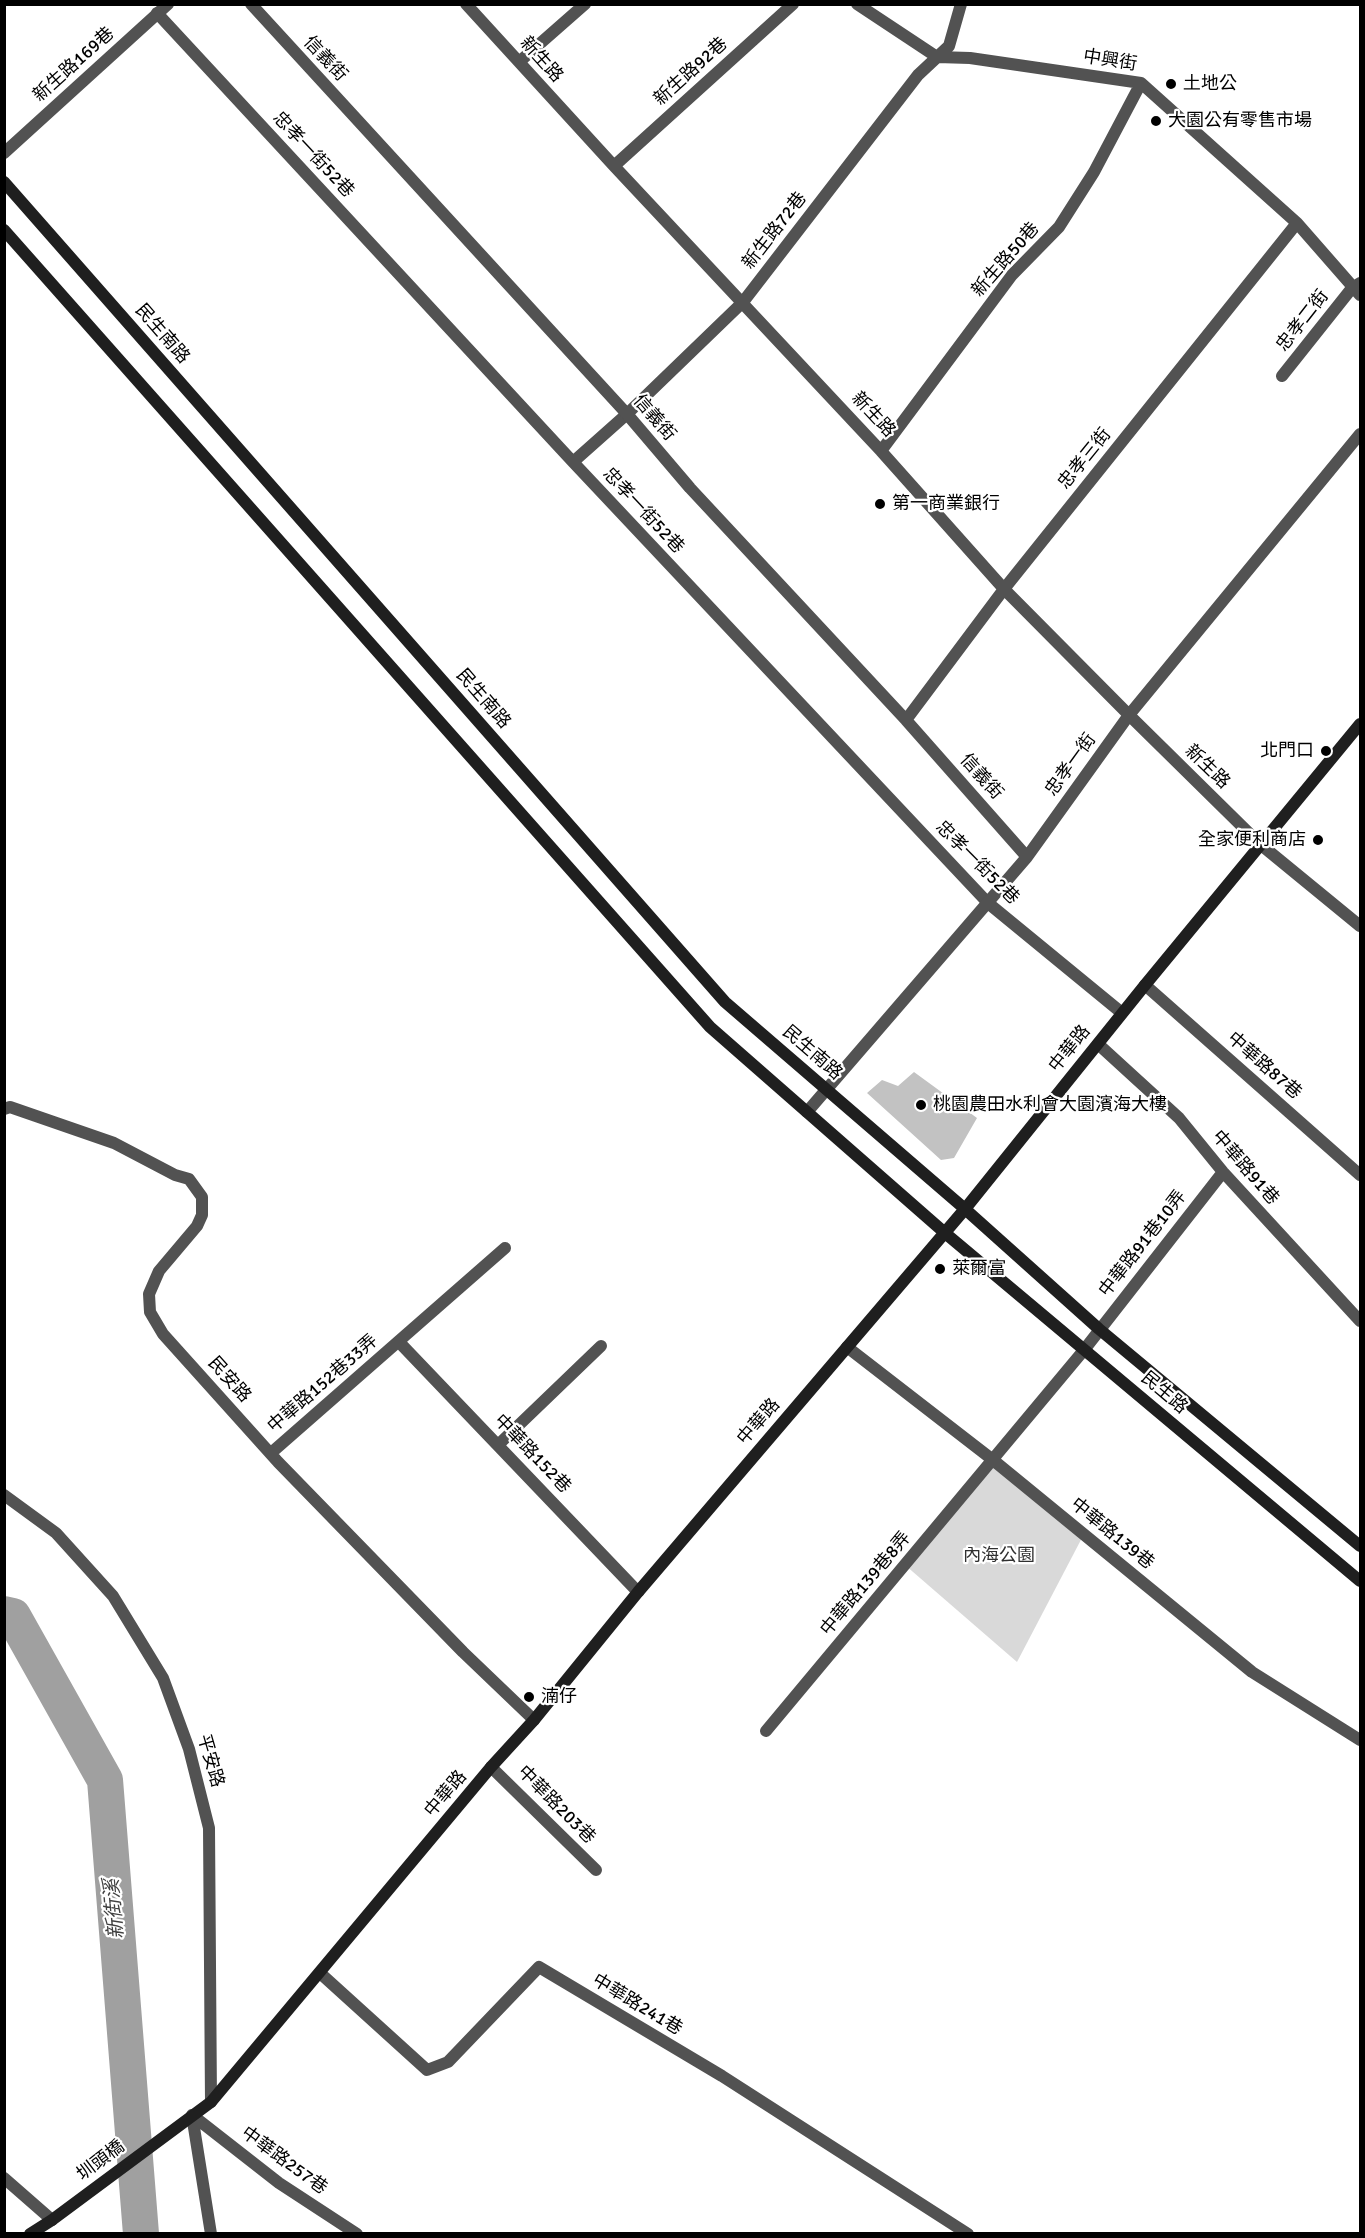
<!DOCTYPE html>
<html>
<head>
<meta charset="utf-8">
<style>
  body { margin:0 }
  #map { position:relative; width:1365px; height:2238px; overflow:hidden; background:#fff; font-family:Signika,sans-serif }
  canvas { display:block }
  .frame { position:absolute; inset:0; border:6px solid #000; pointer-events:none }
</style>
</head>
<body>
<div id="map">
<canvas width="1365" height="2238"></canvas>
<div class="frame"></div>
</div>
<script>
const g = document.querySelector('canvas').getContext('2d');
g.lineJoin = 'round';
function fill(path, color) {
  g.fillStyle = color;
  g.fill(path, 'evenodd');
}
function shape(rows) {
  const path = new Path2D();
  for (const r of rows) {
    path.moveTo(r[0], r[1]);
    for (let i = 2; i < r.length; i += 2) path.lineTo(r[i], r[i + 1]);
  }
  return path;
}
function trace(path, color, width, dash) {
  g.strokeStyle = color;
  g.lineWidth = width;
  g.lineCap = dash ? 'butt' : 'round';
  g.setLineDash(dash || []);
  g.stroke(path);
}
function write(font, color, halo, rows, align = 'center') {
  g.font = font + ' Signika,"Noto Sans TC",sans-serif';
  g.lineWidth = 4.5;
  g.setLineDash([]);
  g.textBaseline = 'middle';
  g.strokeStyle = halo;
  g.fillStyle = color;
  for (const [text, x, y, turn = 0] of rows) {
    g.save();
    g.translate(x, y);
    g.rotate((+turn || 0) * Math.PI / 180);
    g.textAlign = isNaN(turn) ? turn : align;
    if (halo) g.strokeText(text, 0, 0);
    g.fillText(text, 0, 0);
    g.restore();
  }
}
fill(shape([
  [993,1460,1084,1534,1017,1662,905,1565]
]), '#d9d9d9');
trace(shape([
  [4,1614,13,1616,105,1780,141,2234]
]), '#a0a0a0', 36);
fill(shape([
  [914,1072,977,1118,954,1158,941,1160,867,1093,882,1080,898,1086]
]), '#c2c2c2');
trace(shape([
  [157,13,573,462,988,903,1122,1013],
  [573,462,627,414],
  [320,1973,427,2070,448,2062,539,1967,722,2076,968,2234],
  [192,2115,279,2183,357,2234],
  [192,2115,211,2234],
  [4,2178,52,2220]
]), '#525252', 12);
trace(shape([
  [251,4,627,414,690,488,906,720,1027,857],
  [466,4,614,166,881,451,1004,589,1129,715,1260,844,1360,926],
  [857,4,937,57,970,58,1141,83,1297,223,1360,295],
  [519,62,585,4],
  [4,153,168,4],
  [614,166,793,4],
  [1282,376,1352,288,1360,283],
  [627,414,743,302,918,75,949,46,961,4],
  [881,451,1012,275,1059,227,1094,172,1141,83],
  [906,720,1004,589,1297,223],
  [1145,985,1360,1175],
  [1098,1044,1179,1118,1223,1172,1360,1321],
  [4,1109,10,1107,114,1143,175,1175,189,1179,202,1197,202,1215,197,1226,159,1271,149,1294,150,1312,163,1334,278,1462,463,1652,534,1720],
  [807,1112,1027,857,1129,715,1360,434],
  [399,1342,638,1592],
  [847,1347,993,1460,1252,1672,1360,1740],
  [498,1445,601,1346],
  [271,1453,505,1248],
  [4,1495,56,1533,113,1596,163,1678,189,1749,209,1828,211,2102],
  [766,1731,1084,1350,1223,1172],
  [491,1767,596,1870]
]), '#525252', 12);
trace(shape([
  [4,182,725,1002,965,1209,1099,1329,1360,1546],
  [4,230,710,1027,945,1233,1360,1581],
  [30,2234,52,2220,211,2102,491,1767,534,1720,638,1592,965,1209,1145,985,1360,724]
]), '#1f1f1f', 12);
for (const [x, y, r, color] of [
  [1171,84,6,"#000"],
  [1156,121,6,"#000"],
  [880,504,6,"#000"],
  [1326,751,6,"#000"],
  [1318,840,6,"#000"],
  [921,1105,6,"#000"],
  [940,1269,6,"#000"],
  [529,1697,6,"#000"]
]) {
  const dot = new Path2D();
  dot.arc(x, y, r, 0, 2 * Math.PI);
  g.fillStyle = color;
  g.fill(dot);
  trace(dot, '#fff', 2);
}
write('18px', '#000', '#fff', [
  ["信義街",325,59,47],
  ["新生路",541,60,48],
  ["中興街",1110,61,9],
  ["新生路169巷",74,65,-42],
  ["新生路92巷",691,72,-42],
  ["忠孝一街52巷",313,155,47],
  ["新生路72巷",775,231,-52],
  ["新生路50巷",1006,260,-49],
  ["忠孝二街",1303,321,-52],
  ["民生南路",162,334,49],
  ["新生路",873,415,47],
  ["信義街",654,418,49],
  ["忠孝三街",1085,459,-51],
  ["忠孝一街52巷",643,511,47],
  ["民生南路",483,699,49],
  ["忠孝一街",1071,765,-54],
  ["新生路",1207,767,44],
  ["信義街",981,777,48],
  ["忠孝一街52巷",977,863,45],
  ["中華路",1070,1049,-51],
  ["民生南路",812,1053,41],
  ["中華路87巷",1264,1066,41],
  ["中華路91巷",1245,1168,49],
  ["中華路91巷10弄",1143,1244,-52],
  ["民安路",229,1380,48],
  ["中華路152巷33弄",323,1384,-41],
  ["民生路",1164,1393,40],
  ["中華路",759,1422,-49],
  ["中華路152巷",532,1454,46],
  ["中華路139巷",1112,1534,39],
  ["中華路139巷8弄",866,1584,-50],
  ["平安路",210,1761,74],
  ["中華路",446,1794,-50],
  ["中華路203巷",556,1805,45],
  ["中華路241巷",637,2005,31],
  ["圳頭橋",101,2161,-37],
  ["中華路257巷",284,2161,36]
]);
write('18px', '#000', '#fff', [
  ["土地公",1183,84],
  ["大園公有零售市場",1168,121],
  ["第一商業銀行",892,504],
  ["北門口",1314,751,"right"],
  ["全家便利商店",1306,840,"right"],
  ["桃園農田水利會大園濱海大樓",933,1105],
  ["萊爾富",952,1269],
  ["湳仔",541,1697]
], 'left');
write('18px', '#303030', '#fff', [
  ["內海公園",999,1556]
]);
write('italic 20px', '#414141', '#fff', [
  ["新街溪",115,1909,-95]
]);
</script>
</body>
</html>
